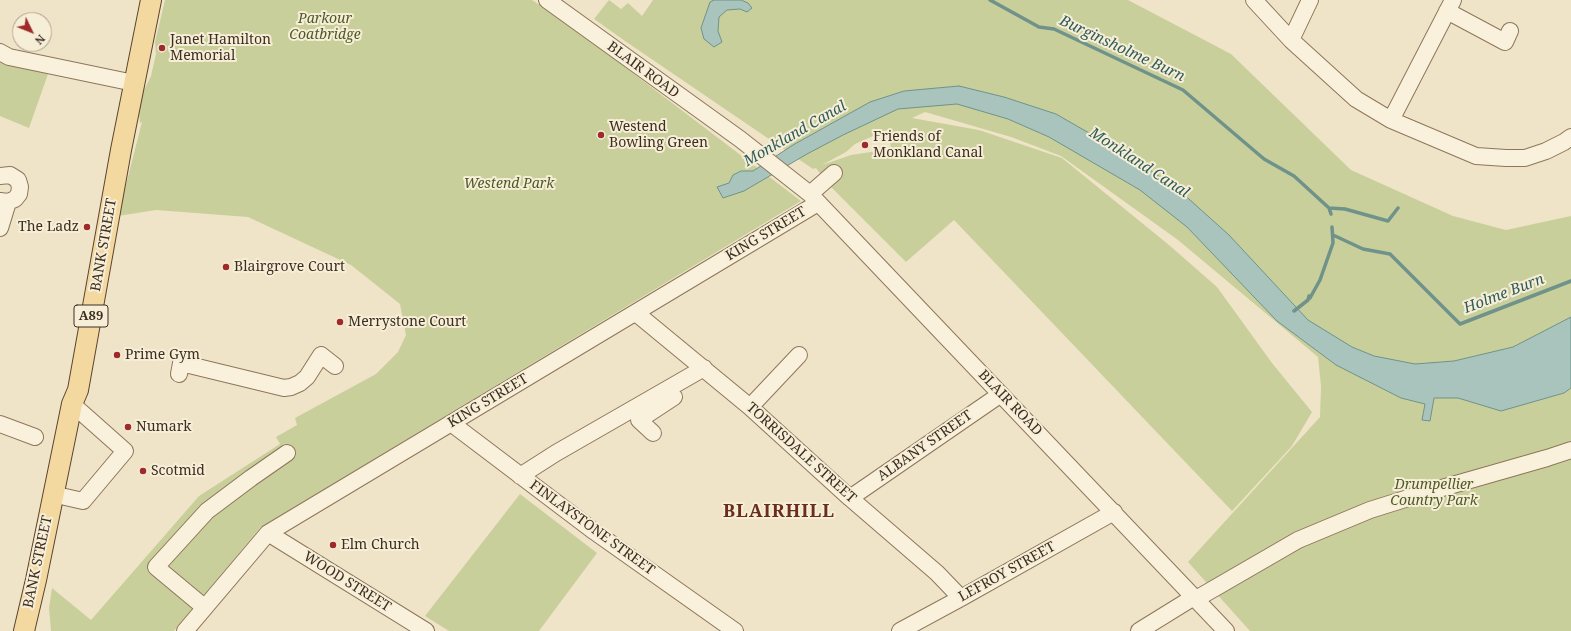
<!DOCTYPE html>
<html>
<head>
<meta charset="utf-8">
<style>
  body { margin:0 }
  #map { position:relative; width:1571px; height:631px; overflow:hidden; background:#f0e4c8; font-family:"Noto Serif",serif }
  canvas { display:block }
  .north { position:absolute; left:12px; top:12px; width:40px; height:40px; box-sizing:border-box; background:#f7eed8; border:1px solid #ada18e; border-radius:50%; rotate:133deg; font-size:11px; font-weight:700; line-height:16px; text-align:center; color:#3d2e20 }
  .north::after { content:''; display:block; margin:auto; width:14px; height:18px; background:#9e2a2b; clip-path:polygon(50% 0,100% 100%,50% 72%,0 100%) }
</style>
</head>
<body>
<div id="map">
<canvas width="1571" height="631"></canvas>
<div class="north">N</div>
</div>
<script>
const g = document.querySelector('canvas').getContext('2d');
g.lineJoin = 'round';
function fill(path, color) {
  g.fillStyle = color;
  g.fill(path, 'evenodd');
}
function shape(rows) {
  const path = new Path2D();
  for (const r of rows) {
    path.moveTo(r[0], r[1]);
    for (let i = 2; i < r.length; i += 2) path.lineTo(r[i], r[i + 1]);
  }
  return path;
}
function trace(path, color, width, dash) {
  g.strokeStyle = color;
  g.lineWidth = width;
  g.lineCap = dash ? 'butt' : 'round';
  g.setLineDash(dash || []);
  g.stroke(path);
}
function write(font, color, halo, rows, align = 'center') {
  g.font = font + ' "Noto Serif",serif';
  g.lineWidth = 4;
  g.setLineDash([]);
  g.textBaseline = 'middle';
  g.strokeStyle = halo;
  g.fillStyle = color;
  for (const [text, x, y, turn = 0] of rows) {
    g.save();
    g.translate(x, y);
    g.rotate((+turn || 0) * Math.PI / 180);
    g.textAlign = isNaN(turn) ? turn : align;
    if (halo) g.strokeText(text, 0, 0);
    g.fillText(text, 0, 0);
    g.restore();
  }
}
fill(shape([
  [165,0,532,0,567,23,801,201,260,528,174,631,51,631,49,608,52,588,91,620,199,496,280,444,276,437,297,425,295,418,376,374,398,352,406,335,400,304,351,265,248,217,156,210,118,216,142,122,140,123,138,102,151,76,156,54,155,42],
  [609,0,621,9,628,3,642,16,653,0,1128,0,1231,54,1351,170,1453,216,1506,230,1571,216,1571,631,1250,631,1188,562,1320,417,1321,386,1318,357,1178,240,1061,156,1011,137,925,112,912,118,979,130,1062,158,1169,245,1217,287,1272,363,1312,412,1292,446,1232,511,954,220,906,262,827,183,816,168,813,169,625,41,594,19],
  [889,129,891,149,851,155,822,165,846,152,855,144],
  [0,52,48,74,29,128,0,116],
  [520,494,597,553,539,631,449,631,425,616]
]), '#c9cf9b');
const water = shape([
  [714,0,741,0,748,3,752,8,747,12,740,9,727,10,719,17,718,31,722,42,714,47,704,39,701,28,710,2,714,0],
  [959,86,1004,97,1056,114,1136,160,1180,191,1229,235,1308,320,1352,347,1374,356,1415,364,1454,361,1513,347,1571,317,1571,388,1564,393,1501,411,1458,398,1434,398,1430,421,1422,420,1425,404,1401,398,1336,365,1277,321,1187,227,1140,190,1049,137,1008,119,957,104,898,109,843,135,807,154,744,191,723,198,717,187,729,183,733,175,741,171,753,171,793,145,870,102,904,91,959,86]
]);
fill(water, '#a9c4bc');
trace(water, '#6f938a', 1);
trace(shape([
  [990,0,1039,27,1054,29,1183,90,1264,159,1294,176,1329,208,1331,214],
  [1329,208,1345,209,1388,221,1398,208],
  [1333,235,1363,249,1390,254,1460,324,1571,281],
  [1310,298,1320,280,1333,243,1332,227],
  [1294,311,1308,300,1309,296]
]), '#6f938a', 3.5);
const minor = shape([
  [547,0,740,139,810,194,1226,631],
  [1254,0,1291,40,1356,99,1391,120,1476,156,1506,158,1525,158,1546,151,1564,142,1571,137],
  [1447,11,1505,42,1510,31],
  [1291,40,1310,0],
  [0,52,9,57,134,83],
  [1391,120,1453,0],
  [0,176,10,175,18,180,20,187,19,194,15,199,8,202,0,201],
  [810,194,834,173],
  [0,228,8,202],
  [636,313,750,407,850,498,937,573,961,598],
  [179,374,181,363,284,388,291,387,300,383,307,377,321,355,335,366],
  [750,407,799,355],
  [451,423,595,532,735,631],
  [0,424,35,437],
  [653,433,639,420,674,397],
  [520,476,556,453,704,368],
  [52,494,83,501,125,451,72,404],
  [850,498,1001,394],
  [268,533,426,631],
  [1196,599,1298,540,1370,510,1421,494,1547,458,1571,450],
  [204,607,156,567,207,511,251,478,287,453],
  [185,631,268,533,818,203],
  [900,631,961,598,1114,512],
  [1139,631,1194,597]
]);
const major = shape([
  [24,631,36,580,72,404,78,390,121,150,151,0]
]);
trace(minor, '#8d765c', 18);
trace(major, '#5b4430', 22);
trace(minor, '#faf1dc', 16);
trace(major, '#f3d9a0', 20);
for (const [x, y, r, color] of [
  [162,48,4,"#9e2a2b"],
  [601,135,4,"#9e2a2b"],
  [865,145,4,"#9e2a2b"],
  [87,227,4,"#9e2a2b"],
  [226,267,4,"#9e2a2b"],
  [340,322,4,"#9e2a2b"],
  [117,355,4,"#9e2a2b"],
  [128,427,4,"#9e2a2b"],
  [143,471,4,"#9e2a2b"],
  [333,545,4,"#9e2a2b"]
]) {
  const dot = new Path2D();
  dot.arc(x, y, r, 0, 2 * Math.PI);
  g.fillStyle = color;
  g.fill(dot);
  trace(dot, '#f7eed8', 1.5);
}
for (const [x, y, w] of [
  [91,316,34]
]) {
  const box = new Path2D();
  box.roundRect(x - w / 2, y - 11, w, 22, 3);
  g.fillStyle = '#f7eed8';
  g.fill(box);
  trace(box, '#3d2e20', 1);
}
write('bold 13px', '#3d2e20', null, [
  ["A89",91,316]
]);
write('italic 14px', '#4d5a26', '#f7eed8', [
  ["Parkour",325,19],
  ["Coatbridge",325,35],
  ["Westend Park",509,184],
  ["Drumpellier",1434,485],
  ["Country Park",1434,501]
]);
write('14px', '#3d2e20', '#f7eed8', [
  ["Janet Hamilton",170,40],
  ["Memorial",170,56],
  ["Westend",609,127],
  ["Bowling Green",609,143],
  ["Friends of",873,137],
  ["Monkland Canal",873,153],
  ["The Ladz",79,227,"right"],
  ["Blairgrove Court",234,267],
  ["Merrystone Court",348,322],
  ["Prime Gym",125,355],
  ["Numark",136,427],
  ["Scotmid",151,471],
  ["Elm Church",341,545]
], 'left');
write('14px', '#3d2e20', '#f7eed8', [
  ["BLAIR ROAD",643,70,36],
  ["KING STREET",766,234,-31],
  ["BANK STREET",104,245,-80],
  ["KING STREET",488,401,-31],
  ["BLAIR ROAD",1010,403,46],
  ["ALBANY STREET",925,446,-35],
  ["TORRISDALE STREET",801,453,42],
  ["FINLAYSTONE STREET",592,528,36],
  ["BANK STREET",38,562,-78],
  ["LEFROY STREET",1007,572,-29],
  ["WOOD STREET",347,582,32]
]);
write('italic 15px', '#2f5d5a', '#f7eed8', [
  ["Burginsholme Burn",1122,49,25],
  ["Monkland Canal",795,134,-30],
  ["Monkland Canal",1139,163,33],
  ["Holme Burn",1504,294,-21]
]);
g.letterSpacing = '1px';
write('bold 18px', '#6b2e1e', '#f7eed8', [
  ["BLAIRHILL",779,512]
]);
g.letterSpacing = '0px';
</script>
</body>
</html>
